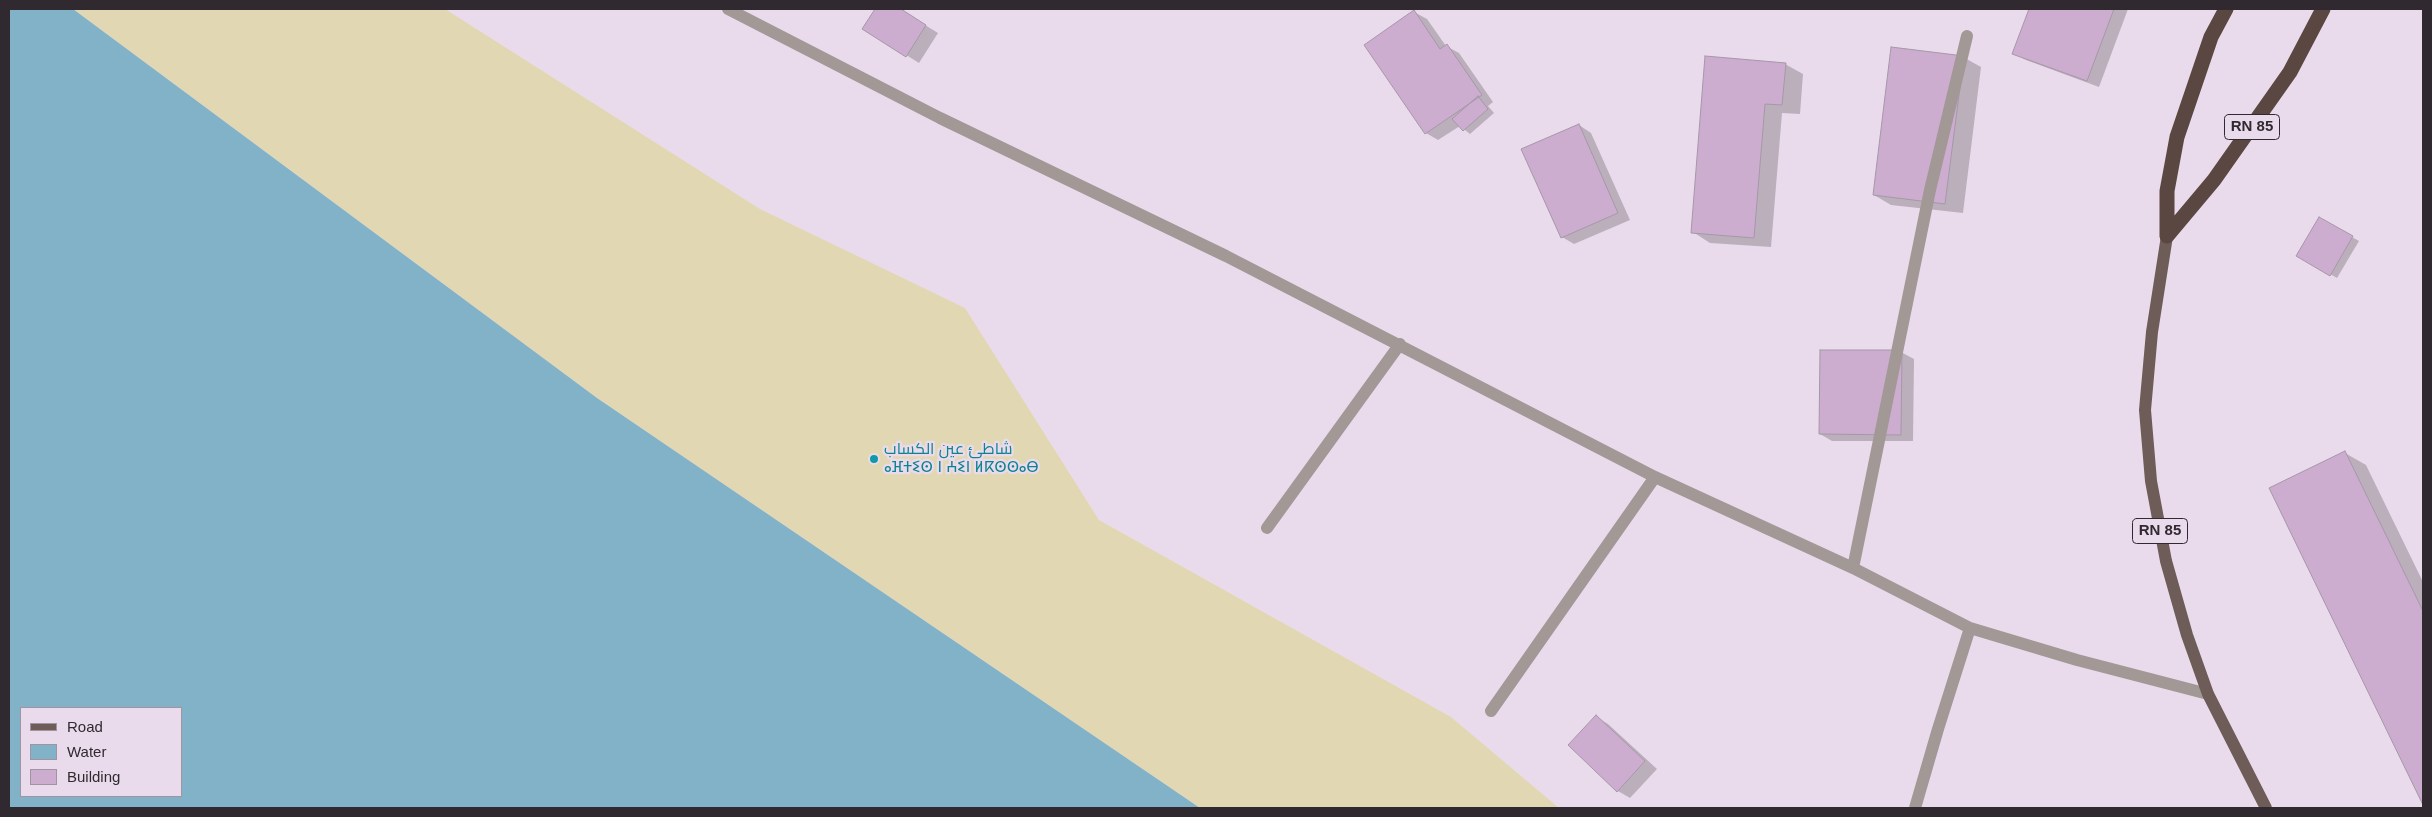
<!DOCTYPE html>
<html>
<head>
<meta charset="utf-8">
<style>
  body { margin:0 }
  #map { position:relative; width:2432px; height:817px; overflow:hidden; background:#eadbec; font-family:Helvetica,sans-serif }
  canvas { display:block }
  .frame { position:absolute; inset:0; border:10px solid #302a30; pointer-events:none }
  .legend { position:absolute; left:20px; top:707px; width:162px; height:90px; box-sizing:border-box; background:#eadbec; border:1px solid #a094a1; margin:0; padding:6px 9px; list-style:none; font-size:15px; color:#302a30 }
  .legend li { display:flex; align-items:center; gap:10px; height:25px }
  .legend b { width:25px; border:1px solid #a094a1 }
</style>
</head>
<body>
<div id="map">
<canvas width="2432" height="817"></canvas>
<div class="frame"></div>
<ul class="legend">
<li><b style="height:6px;background:#6d5c57"></b>Road</li>
<li><b style="height:14px;background:#82b2c8"></b>Water</li>
<li><b style="height:14px;background:#ccadd0"></b>Building</li>
</ul>
</div>
<script>
const g = document.querySelector('canvas').getContext('2d');
g.lineJoin = 'round';
function fill(path, color) {
  g.fillStyle = color;
  g.fill(path, 'evenodd');
}
function shape(rows) {
  const path = new Path2D();
  for (const r of rows) {
    path.moveTo(r[0], r[1]);
    for (let i = 2; i < r.length; i += 2) path.lineTo(r[i], r[i + 1]);
  }
  return path;
}
function trace(path, color, width, dash) {
  g.strokeStyle = color;
  g.lineWidth = width;
  g.lineCap = dash ? 'butt' : 'round';
  g.setLineDash(dash || []);
  g.stroke(path);
}
function write(font, color, halo, rows, align = 'center') {
  g.font = font + ' Helvetica,Cairo,"Noto Sans Tifinagh",sans-serif';
  g.lineWidth = 4.5;
  g.setLineDash([]);
  g.textBaseline = 'middle';
  g.strokeStyle = halo;
  g.fillStyle = color;
  for (const [text, x, y, turn = 0] of rows) {
    g.save();
    g.translate(x, y);
    g.rotate((+turn || 0) * Math.PI / 180);
    g.textAlign = isNaN(turn) ? turn : align;
    if (halo) g.strokeText(text, 0, 0);
    g.fillText(text, 0, 0);
    g.restore();
  }
}
fill(shape([
  [73,9,445,9,760,209,965,308,1099,520,1451,717,1559,808,1200,808,597,398]
]), '#e1d8b3');
fill(shape([
  [9,9,73,9,597,398,1200,808,9,808],
  [21,708,181,708,181,796,21,796]
]), '#82b2c8');
fill(shape([
  [876,9,899,9,938,33,919,63,863,28],
  [2030,9,2128,9,2099,87,2026,60,2014,53],
  [1414,12,1427,19,1446,46,1459,53,1493,102,1488,106,1494,113,1470,134,1460,126,1438,140,1426,133],
  [1963,57,1981,67,1963,213,1891,205,1874,195],
  [1785,64,1803,74,1800,114,1782,113,1771,247,1710,243,1693,232],
  [1579,125,1591,133,1630,220,1574,244,1562,237],
  [2319,218,2359,241,2337,278,2297,255],
  [1901,352,1914,359,1913,441,1832,441,1820,434],
  [2345,453,2366,465,2423,582,2423,802,2271,489],
  [1596,717,1608,724,1657,769,1630,798,1618,791]
]), '#0003');
const building = shape([
  [875,9,901,9,926,25,906,57,862,29,875,9],
  [2029,9,2114,9,2087,81,2012,54,2029,9],
  [1414,10,1440,49,1447,44,1482,95,1425,134,1364,45,1414,10],
  [1891,47,1964,56,1945,204,1873,195,1891,47],
  [1705,56,1786,63,1782,105,1765,104,1754,238,1691,233,1705,56],
  [1478,96,1488,109,1463,131,1452,119,1478,96],
  [1579,124,1618,213,1561,238,1521,149,1579,124],
  [2319,217,2353,236,2330,276,2296,256,2319,217],
  [1820,350,1902,350,1901,435,1819,434,1820,350],
  [2345,451,2423,611,2423,805,2269,488,2345,451],
  [1596,715,1645,761,1617,792,1568,745,1596,715]
]);
fill(building, '#ccadd0');
trace(building, '#a597a7', 1);
trace(shape([
  [728,9,940,118,1226,256,1655,477,1853,568,1970,628,2077,660,2208,694],
  [1267,528,1400,344],
  [1853,568,1930,190,1967,36],
  [1491,711,1655,477],
  [1915,808,1938,729,1970,628]
]), '#a29895', 12);
trace(shape([
  [2167,236,2152,332,2145,410,2151,481,2166,561,2187,635,2208,694,2266,808]
]), '#6d5c57', 12);
trace(shape([
  [2167,236,2214,180,2290,72,2323,9],
  [2167,236,2167,191,2177,137,2211,37,2226,9]
]), '#5a4741', 15);
for (const [x, y, r, color] of [
  [874,459,5,"#0f9aa8"]
]) {
  const dot = new Path2D();
  dot.arc(x, y, r, 0, 2 * Math.PI);
  g.fillStyle = color;
  g.fill(dot);
  trace(dot, '#eadbec', 2);
}
for (const [x, y, w] of [
  [2252,127,55],
  [2160,531,55]
]) {
  const box = new Path2D();
  box.roundRect(x - w / 2, y - 12.5, w, 25, 4);
  g.fillStyle = '#eadbec';
  g.fill(box);
  trace(box, '#302a30', 1);
}
write('bold 15px', '#302a30', null, [
  ["RN 85",2252,127],
  ["RN 85",2160,531]
]);
write('16px', '#0d838f', '#eadbec', [
  ["شاطئ عين الكساب",884,450],
  ["ⴰⴼⵜⵉⵙ ⵏ ⵄⵉⵏ ⵍⴽⵙⵙⴰⴱ",884,468]
], 'left');
</script>
</body>
</html>
